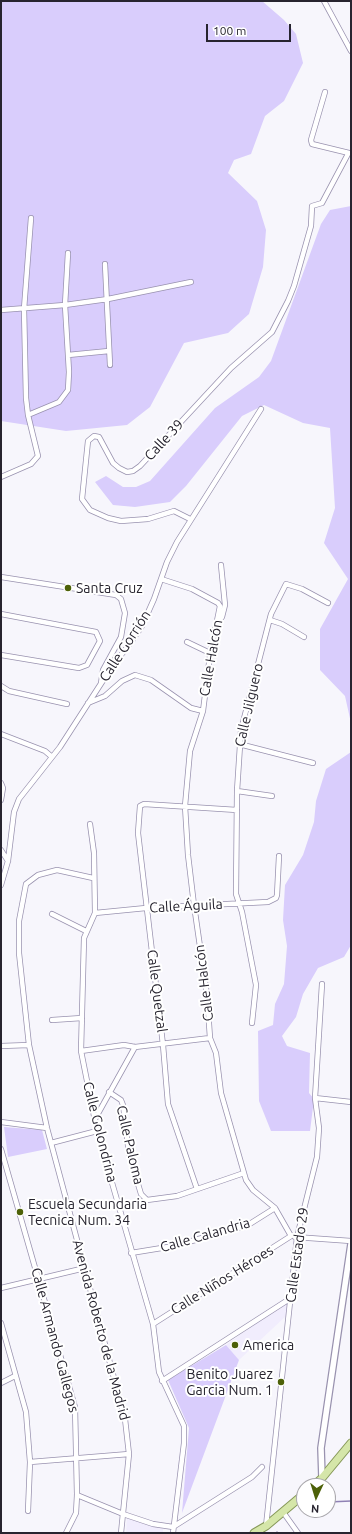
<!DOCTYPE html>
<html>
<head>
<meta charset="utf-8">
<style>
  body { margin:0 }
  #map { position:relative; width:352px; height:1534px; overflow:hidden; background:#f7f6fc; font-family:Ubuntu,sans-serif }
  canvas { display:block }
  .frame { position:absolute; inset:0; border:2px solid #27242f; pointer-events:none }
  .north { position:absolute; left:296px; top:1478px; width:40px; height:40px; box-sizing:border-box; background:#fff; border:1px solid #a9a7ac; border-radius:50%; rotate:184deg; font-size:11px; font-weight:700; line-height:16px; text-align:center; color:#27242f }
  .north::after { content:''; display:block; margin:auto; width:14px; height:18px; background:#4d6108; clip-path:polygon(50% 0,100% 100%,50% 72%,0 100%) }
  .scale { position:absolute; left:206px; top:24px; width:85px; height:18px; box-sizing:border-box; border:2px solid #27242f; border-top:0; padding-left:5px; font-size:12px; line-height:14px; white-space:nowrap; color:#27242f; -webkit-text-stroke:3px #fff; paint-order:stroke }
</style>
</head>
<body>
<div id="map">
<canvas width="352" height="1534"></canvas>
<div class="frame"></div>
<div class="north">N</div>
<div class="scale">100 m</div>
</div>
<script>
const g = document.querySelector('canvas').getContext('2d');
g.lineJoin = 'round';
function fill(path, color) {
  g.fillStyle = color;
  g.fill(path, 'evenodd');
}
function shape(rows) {
  const path = new Path2D();
  for (const r of rows) {
    path.moveTo(r[0], r[1]);
    for (let i = 2; i < r.length; i += 2) path.lineTo(r[i], r[i + 1]);
  }
  return path;
}
function trace(path, color, width, dash) {
  g.strokeStyle = color;
  g.lineWidth = width;
  g.lineCap = dash ? 'butt' : 'round';
  g.setLineDash(dash || []);
  g.stroke(path);
}
function write(font, color, halo, rows, align = 'center') {
  g.font = font + ' Ubuntu,sans-serif';
  g.lineWidth = 4;
  g.setLineDash([]);
  g.textBaseline = 'middle';
  g.strokeStyle = halo;
  g.fillStyle = color;
  for (const [text, x, y, turn = 0] of rows) {
    g.save();
    g.translate(x, y);
    g.rotate((+turn || 0) * Math.PI / 180);
    g.textAlign = isNaN(turn) ? turn : align;
    if (halo) g.strokeText(text, 0, 0);
    g.fillText(text, 0, 0);
    g.restore();
  }
}
fill(shape([
  [292,1297,286,1316,239,1360,226,1345],
  [127,1516,163,1529,163,1533,126,1533]
]), '#f1edfd');
fill(shape([
  [1,1,262,1,284,20,296,34,303,63,284,101,265,116,251,154,234,160,228,173,257,201,266,230,263,267,249,314,228,333,184,343,150,407,127,425,66,431,1,421],
  [351,206,351,723,345,696,320,670,320,629,348,579,324,543,335,508,330,428,303,423,264,405,242,416,186,486,170,502,135,507,113,505,95,482,106,476,123,487,136,487,150,481,215,408,259,377,271,361,321,224,330,210],
  [351,752,351,945,344,957,318,968,303,994,296,1017,282,1036,287,1046,310,1053,309,1093,314,1099,310,1131,271,1131,259,1101,258,1031,273,1025,275,1004,284,984,287,946,283,920,285,885,303,855,314,822,316,801,326,769],
  [4,1127,42,1130,47,1149,8,1157],
  [226,1345,239,1360,182,1513,189,1428,168,1380]
]), '#d9cdfc');
trace(shape([
  [328,1502,351,1501],
  [277,1533,277,1532]
]), '#8f81b4', 1.5);
const minor = shape([
  [324,1,351,51],
  [325,92,311,140,312,144,349,153],
  [105,264,110,365],
  [1,310,65,305,108,299,191,282],
  [68,355,109,351],
  [28,415,59,402,68,390,69,372,65,305,68,253],
  [1,477,31,464,38,456,28,415,26,398,24,309,31,218],
  [190,519,174,511,148,519,121,521,108,518,90,510,82,499,88,441,94,436,99,437,113,463,119,468,127,472,133,471,140,466,231,368,272,332,288,301,294,286,311,226,312,206,322,203,348,154],
  [1,577,116,595,121,599,125,613,121,637,103,670,101,683],
  [161,579,192,589,218,603,220,606,210,655,203,711,190,751,185,806,188,855,194,905,207,995,210,1038,216,1053,221,1093,246,1180,253,1190,275,1208,291,1236],
  [1,614,96,632,100,641,87,665,79,668,1,655],
  [270,620,282,624,304,637],
  [218,622,222,617,225,605,221,565],
  [187,642,210,653],
  [1,686,9,691,67,704],
  [88,703,105,696,122,681,135,675,151,680,191,708,203,711],
  [1,734,45,751,52,757],
  [239,744,313,763],
  [1,783,3,788,1,800],
  [237,791,272,796],
  [90,824,94,853,95,913,84,938,81,1051,97,1131,153,1324,159,1372,184,1426,184,1443,173,1533],
  [1,850,8,861],
  [93,878,57,870,38,875,26,884,19,921,19,953,29,1045,47,1128,125,1419,129,1454,121,1533],
  [1,885,8,861,14,812,19,799,60,747,113,665,129,645,142,626,154,599,167,562,177,542,261,409],
  [95,913,146,908,268,902,276,898,277,895,279,856],
  [52,914,86,931],
  [52,1020,82,1018],
  [252,1023,256,985,242,912,236,894,237,791,241,730,271,614,286,584,302,589,328,603],
  [1,1046,29,1045],
  [81,1051,124,1045,135,1047,210,1038],
  [109,1092,121,1100,123,1105,129,1154,141,1194,147,1200,177,1196,244,1173],
  [315,1098,351,1102],
  [95,1119,135,1047],
  [1,1122,47,1128],
  [51,1143,97,1131],
  [1,1149,75,1407,77,1495,76,1513,66,1533],
  [197,1189,168,1104,163,1045,138,833,140,806,144,804,237,810],
  [295,1237,351,1241],
  [131,1253,174,1246,248,1225,275,1208],
  [1,1288,85,1268],
  [1,1323,26,1412,30,1462,28,1511],
  [153,1324,291,1236],
  [162,1381,291,1298],
  [1,1383,15,1376],
  [30,1462,129,1454],
  [77,1495,123,1514,153,1524,173,1527,252,1477,262,1467],
  [283,1512,298,1533],
  [266,1526,297,1237,317,1157,319,1128,315,1098,322,984]
]);
const tertiary = shape([
  [322,1478,321,1448,351,1244]
]);
const primary = shape([
  [313,1486,322,1478,351,1443],
  [254,1533,266,1526,304,1494]
]);
trace(minor, '#9992af', 6);
trace(tertiary, '#9992af', 8);
trace(primary, '#869859', 9);
trace(minor, '#fff', 4.5);
trace(tertiary, '#fff', 5.5);
trace(primary, '#d5e6a9', 7);
for (const [x, y, r, color] of [
  [68,588,4,"#4d6108"],
  [20,1212,4,"#4d6108"],
  [235,1345,4,"#4d6108"],
  [281,1382,4,"#4d6108"]
]) {
  const dot = new Path2D();
  dot.arc(x, y, r, 0, 2 * Math.PI);
  g.fillStyle = color;
  g.fill(dot);
  trace(dot, '#fff', 1.5);
}
write('14px', '#27242f', '#fff', [
  ["Calle 39",164,440,-47],
  ["Calle Gorrión",125,646,-57],
  ["Calle Halcón",211,658,-80],
  ["Calle Jilguero",249,705,-77],
  ["Calle Águila",186,906,-3],
  ["Calle Halcón",204,983,-97],
  ["Calle Quetzal",157,991,83],
  ["Calle Golondrina",100,1132,76],
  ["Calle Paloma",130,1145,77],
  ["Calle Calandria",205,1235,-16],
  ["Calle Estado 29",297,1255,-82],
  ["Calle Niños Héroes",222,1280,-32],
  ["Avenida Roberto de la Madrid",101,1330,75],
  ["Calle Armando Gallegos",55,1340,75]
]);
write('14px', '#27242f', '#fff', [
  ["Santa Cruz",76,588],
  ["Escuela Secundaria",28,1204],
  ["Tecnica Num. 34",28,1220],
  ["America",243,1345],
  ["Benito Juarez",273,1374,"right"],
  ["Garcia Num. 1",273,1390,"right"]
], 'left');
</script>
</body>
</html>
